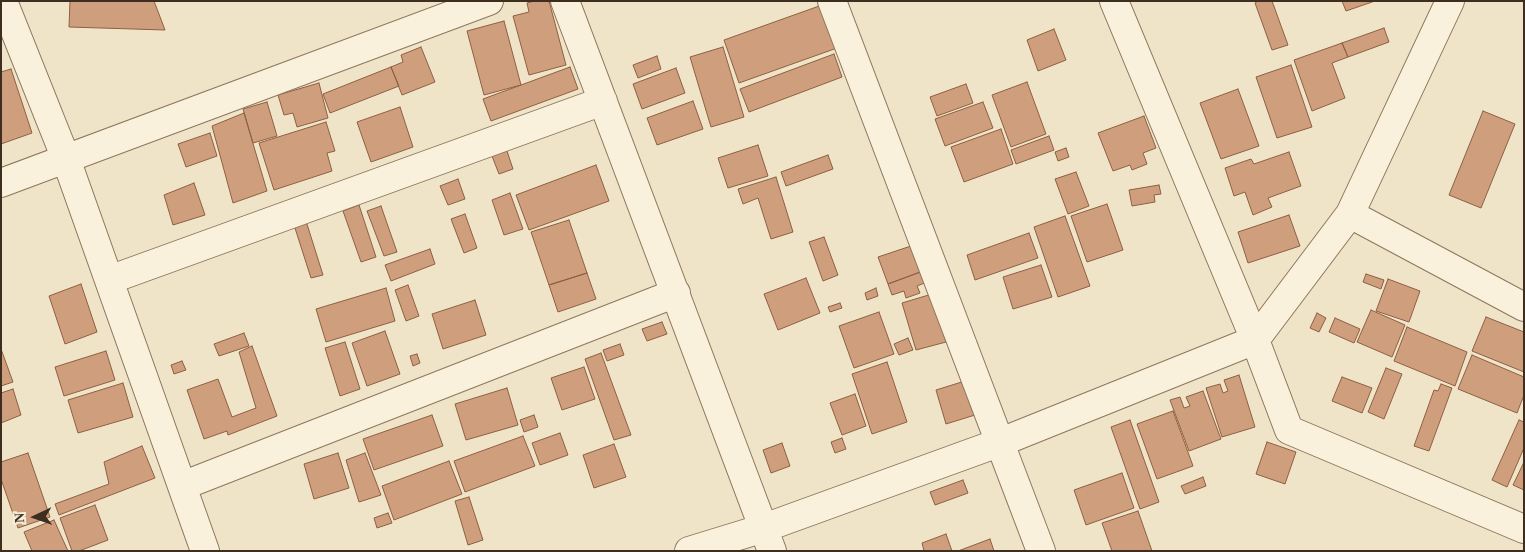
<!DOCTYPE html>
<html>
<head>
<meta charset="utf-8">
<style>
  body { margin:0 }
  #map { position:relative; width:1525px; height:552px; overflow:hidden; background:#f0e4c8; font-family:Georgia,serif }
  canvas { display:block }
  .frame { position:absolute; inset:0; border:2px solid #3d2e20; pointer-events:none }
  .north { position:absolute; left:10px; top:492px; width:50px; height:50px; -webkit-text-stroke:4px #f7eed8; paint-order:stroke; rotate:267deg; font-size:14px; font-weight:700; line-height:20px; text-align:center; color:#3d2e20 }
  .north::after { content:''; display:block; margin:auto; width:18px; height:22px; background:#3d2e20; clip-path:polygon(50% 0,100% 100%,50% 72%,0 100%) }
</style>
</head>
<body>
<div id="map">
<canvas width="1525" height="552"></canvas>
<div class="frame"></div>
<div class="north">N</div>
</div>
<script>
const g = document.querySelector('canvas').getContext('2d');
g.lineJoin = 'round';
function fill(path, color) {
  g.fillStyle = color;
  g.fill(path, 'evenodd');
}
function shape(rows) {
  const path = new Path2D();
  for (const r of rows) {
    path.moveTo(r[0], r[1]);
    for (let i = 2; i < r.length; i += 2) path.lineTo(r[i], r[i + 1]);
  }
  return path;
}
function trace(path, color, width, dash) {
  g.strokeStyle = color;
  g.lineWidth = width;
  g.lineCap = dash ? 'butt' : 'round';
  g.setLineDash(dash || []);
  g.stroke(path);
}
const building = shape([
  [70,1,154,1,165,30,69,27,70,1],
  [534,1,549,1,566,65,529,75,513,16,529,12,527,3,534,1],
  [1258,1,1272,1,1288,45,1272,50,1255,3,1258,1],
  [1342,1,1375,1,1346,11,1342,1],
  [822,5,837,48,739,83,724,40,822,5],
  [504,21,521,85,484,95,467,31,504,21],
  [1384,28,1389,42,1348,57,1342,43,1384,28],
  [1054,29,1066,60,1038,71,1027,40,1054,29],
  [1342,43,1348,57,1332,63,1345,98,1312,111,1294,60,1342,43],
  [421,47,435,82,402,95,391,67,403,62,401,55,421,47],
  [723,47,744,117,711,127,690,57,723,47],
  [834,54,842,77,749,112,740,89,834,54],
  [657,56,661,69,638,78,633,65,657,56],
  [1291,65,1312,127,1277,138,1256,77,1291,65],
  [391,67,399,86,330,113,323,94,391,67],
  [570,67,578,89,491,121,483,99,570,67],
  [676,68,685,93,642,109,633,84,676,68],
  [11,69,32,133,1,144,1,72,11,69],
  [1027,82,1046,134,1011,147,992,95,1027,82],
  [319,83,328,118,297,127,293,113,284,115,278,95,319,83],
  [966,84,973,103,937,116,930,97,966,84],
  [1238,89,1259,146,1221,159,1200,103,1238,89],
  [693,101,703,129,657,145,647,118,693,101],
  [267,102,277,136,253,143,243,109,267,102],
  [983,102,993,128,945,146,935,119,983,102],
  [400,107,413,147,371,162,357,122,400,107],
  [1483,111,1515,124,1481,208,1449,195,1483,111],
  [244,113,267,191,233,203,212,126,244,113],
  [1144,116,1156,148,1143,153,1147,164,1132,170,1130,165,1113,171,1098,133,1144,116],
  [326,122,335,151,327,153,332,171,274,190,259,143,326,122],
  [1001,129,1013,164,964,182,951,147,1001,129],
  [210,133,217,156,186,167,178,144,210,133],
  [1049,136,1054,150,1016,164,1011,150,1049,136],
  [758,145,768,176,728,188,718,158,758,145],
  [1066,148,1069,157,1058,161,1055,152,1066,148],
  [507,151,513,169,499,174,492,156,507,151],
  [1289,152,1301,186,1268,198,1272,207,1253,215,1245,192,1234,196,1225,168,1251,159,1254,164,1289,152],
  [828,155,833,169,786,186,781,172,828,155],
  [596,165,609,201,529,230,516,195,596,165],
  [1076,172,1089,206,1068,214,1055,179,1076,172],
  [776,177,793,232,771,239,758,198,743,204,738,189,776,177],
  [458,179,465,199,448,205,440,186,458,179],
  [194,183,205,215,173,225,164,195,194,183],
  [1159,185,1161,194,1154,195,1155,202,1132,206,1129,190,1159,185],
  [510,193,523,229,504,235,492,200,510,193],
  [1107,204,1123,250,1087,262,1071,216,1107,204],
  [359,205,376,257,361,262,343,211,359,205],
  [381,206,397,252,384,256,367,211,381,206],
  [465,214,477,248,464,253,451,219,465,214],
  [1289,215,1300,246,1248,263,1238,232,1289,215],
  [1065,216,1090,286,1058,297,1034,227,1065,216],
  [569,220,587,273,549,285,531,232,569,220],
  [306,221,323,275,311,278,294,225,306,221],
  [1029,233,1038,258,975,280,967,255,1029,233],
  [824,237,838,275,823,281,809,242,824,237],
  [914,245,923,271,888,284,878,257,914,245],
  [430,249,435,264,391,281,385,265,430,249],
  [1041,265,1052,297,1013,309,1003,277,1041,265],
  [923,271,927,282,917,286,920,293,906,298,904,291,892,295,888,284,923,271],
  [587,273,596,299,558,312,549,285,587,273],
  [1366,274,1384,280,1381,289,1363,282,1366,274],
  [806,278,820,313,778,330,764,294,806,278],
  [1388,279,1420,291,1409,322,1376,311,1388,279],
  [81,284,97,332,65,344,49,296,81,284],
  [408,285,419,316,406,321,395,290,408,285],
  [386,288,395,321,326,342,316,309,386,288],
  [876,288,878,296,867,300,865,293,876,288],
  [932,294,946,342,916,350,902,303,932,294],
  [475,300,486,335,443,349,432,314,475,300],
  [840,303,842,308,830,312,828,307,840,303],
  [1371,310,1405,325,1392,357,1357,342,1371,310],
  [879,312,894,354,854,368,839,326,879,312],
  [1317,313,1326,318,1319,332,1310,328,1317,313],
  [1486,317,1524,332,1524,372,1472,351,1486,317],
  [1335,318,1360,329,1354,343,1329,332,1335,318],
  [662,322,667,334,647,341,642,329,662,322],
  [1407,327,1467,352,1455,386,1394,361,1407,327],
  [385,331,400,374,367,386,352,343,385,331],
  [244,333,249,346,219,356,214,344,244,333],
  [908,338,913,350,899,355,894,344,908,338],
  [345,342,360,389,340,396,325,348,345,342],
  [620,344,624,355,607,361,603,350,620,344],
  [252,346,277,416,228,435,227,431,204,439,187,390,218,379,232,417,256,408,239,352,252,346],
  [1,349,13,382,1,386,1,349],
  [106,351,115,380,64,396,55,367,106,351],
  [601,353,631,435,614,440,585,359,601,353],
  [417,354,420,363,413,366,410,356,417,354],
  [1472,355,1524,377,1524,395,1517,413,1458,389,1472,355],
  [182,361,186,370,174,374,171,365,182,361],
  [887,362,907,422,872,434,852,374,887,362],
  [584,367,595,399,562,410,551,378,584,367],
  [1386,368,1402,374,1384,419,1368,412,1386,368],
  [1239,375,1255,427,1222,437,1206,388,1220,384,1223,393,1228,391,1224,380,1239,375],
  [1342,377,1372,388,1362,413,1332,401,1342,377],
  [965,381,975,415,946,424,936,390,965,381],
  [123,383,133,417,78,433,68,400,123,383],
  [1441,384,1452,388,1429,451,1414,446,1434,390,1438,391,1441,384],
  [507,388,518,425,466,440,455,404,507,388],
  [13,389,21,415,1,423,1,393,13,389],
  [1203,391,1221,439,1189,451,1170,400,1180,397,1184,408,1190,406,1186,397,1203,391],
  [855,394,866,426,842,435,830,403,855,394],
  [1173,411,1193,466,1157,479,1137,424,1173,411],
  [432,415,443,446,374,470,363,439,432,415],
  [534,415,538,427,524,432,520,420,534,415],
  [1130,420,1159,502,1140,509,1111,427,1130,420],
  [1519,420,1524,422,1524,448,1507,487,1492,480,1519,420],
  [560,433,568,455,540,465,532,443,560,433],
  [523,436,535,466,465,492,454,461,523,436],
  [842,438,846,449,835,453,831,442,842,438],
  [1267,442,1296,452,1285,484,1256,474,1267,442],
  [782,443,790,466,771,473,763,450,782,443],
  [614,444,626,477,594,488,583,455,614,444],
  [142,446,155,478,59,515,55,504,109,484,104,462,142,446],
  [28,453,50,517,18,528,1,479,1,462,28,453],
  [338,453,349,488,314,499,304,464,338,453],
  [365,453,381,495,359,502,346,460,365,453],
  [449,461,462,494,394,520,382,486,449,461],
  [1524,462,1524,490,1513,485,1524,462],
  [1122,473,1134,508,1086,525,1074,490,1122,473],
  [1203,477,1206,486,1185,494,1181,486,1203,477],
  [963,480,968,493,935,505,930,492,963,480],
  [469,497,483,540,468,545,455,501,469,497],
  [95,505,108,540,79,551,72,551,60,518,95,505],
  [1138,511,1152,551,1112,551,1102,523,1138,511],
  [388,513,392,523,377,528,374,518,388,513],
  [54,520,68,551,32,551,24,532,54,520],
  [946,534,952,551,924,551,922,543,946,534],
  [990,539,994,551,958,551,990,539]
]);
fill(building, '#cf9f7d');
trace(building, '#8d5f41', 1);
const minor = shape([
  [3,1,66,159,205,551],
  [565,1,772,551],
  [832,1,1041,551],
  [1114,1,1255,340,1289,430,1524,529],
  [1,183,489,1],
  [1350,214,1524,307],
  [109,280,603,101],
  [182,486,676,293],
  [689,551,764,528,1001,442,1255,340,1350,214,1450,1]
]);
trace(minor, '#8d765c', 30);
trace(minor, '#faf1dc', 28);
</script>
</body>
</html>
